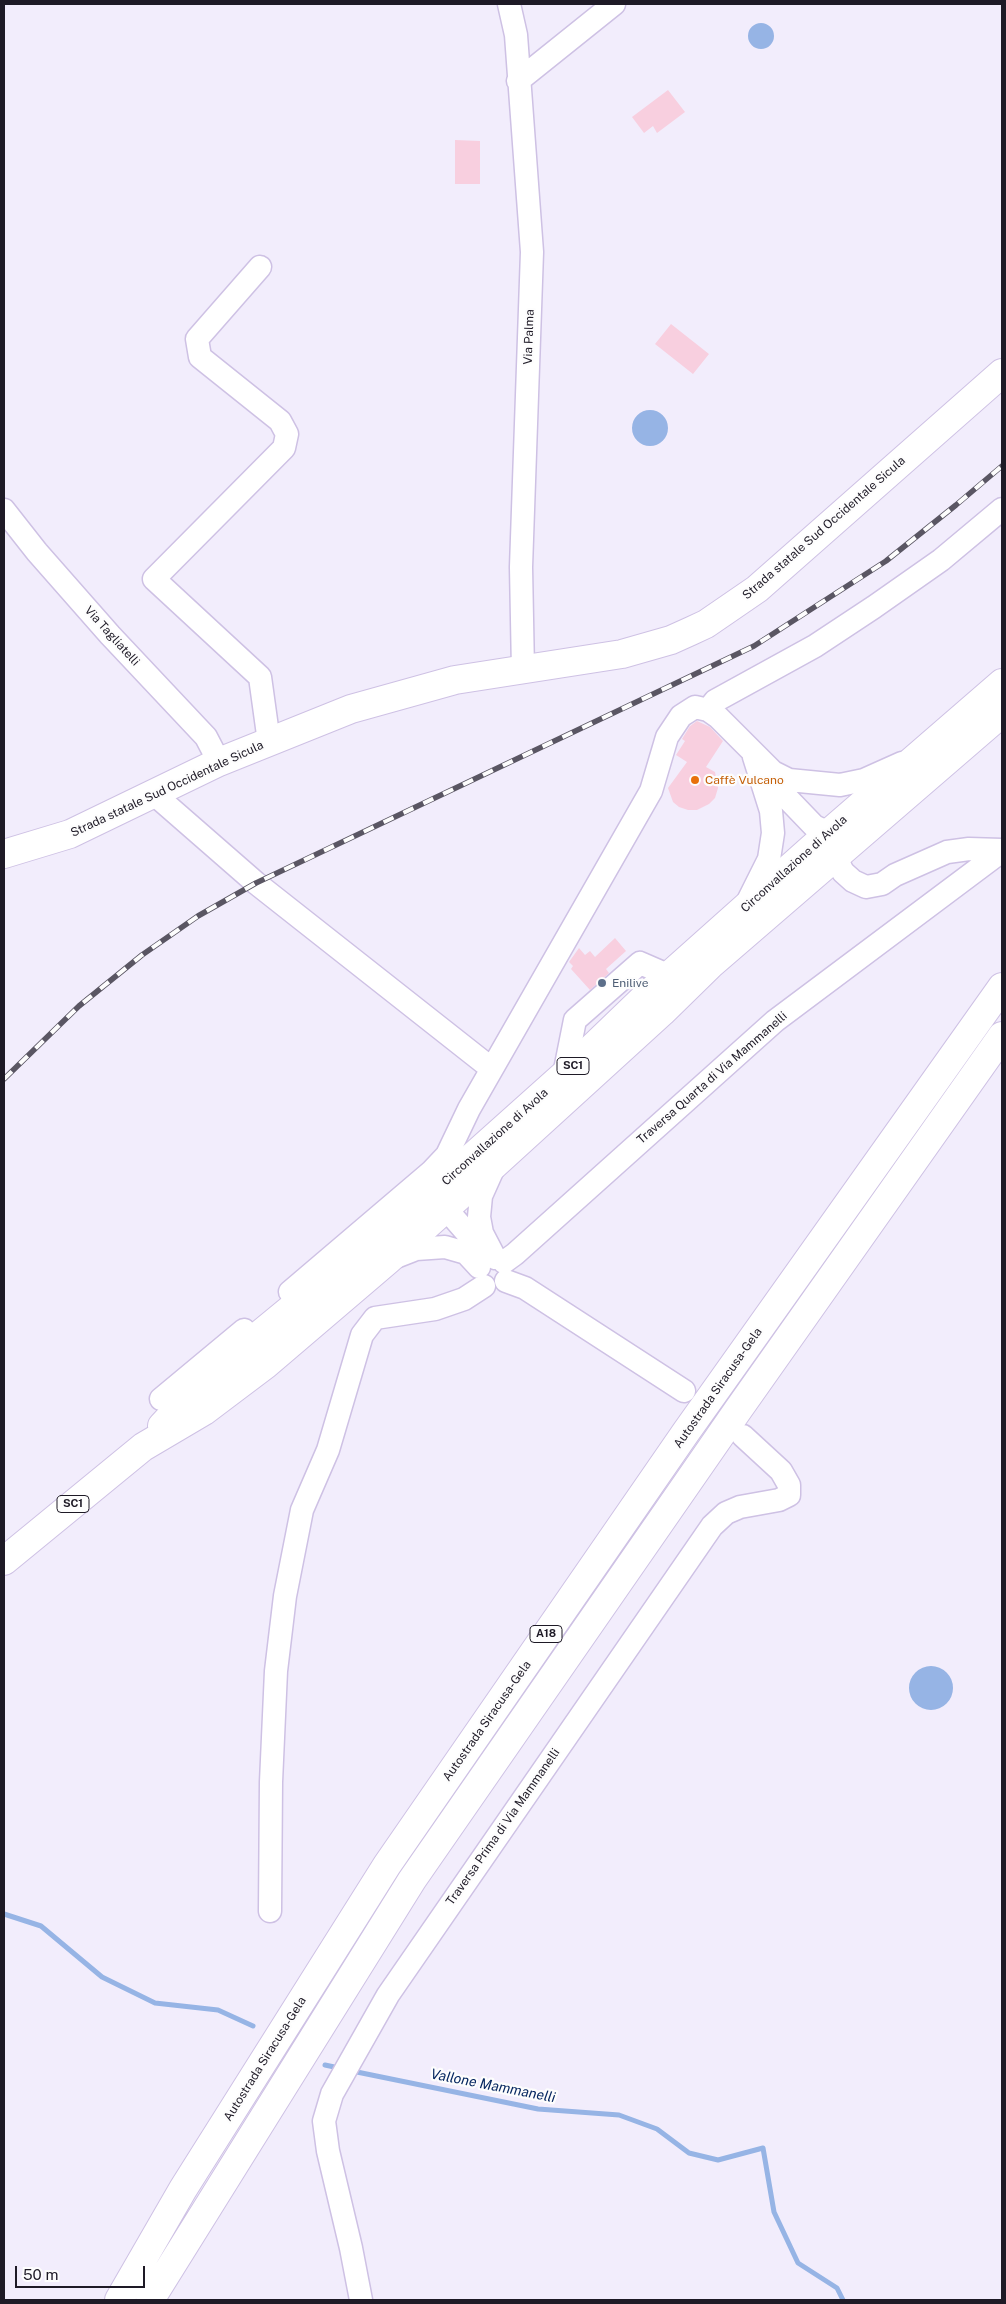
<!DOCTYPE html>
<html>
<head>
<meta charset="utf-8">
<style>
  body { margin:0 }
  #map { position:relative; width:1006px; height:2304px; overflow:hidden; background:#f2edfc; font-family:"Public Sans",sans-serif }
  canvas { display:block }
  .frame { position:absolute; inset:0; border:5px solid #1e1a26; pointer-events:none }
  .scale { position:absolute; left:15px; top:2266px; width:130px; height:22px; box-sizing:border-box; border:2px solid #1e1a26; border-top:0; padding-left:6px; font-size:15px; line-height:18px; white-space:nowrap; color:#1e1a26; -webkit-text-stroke:4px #fdfdfd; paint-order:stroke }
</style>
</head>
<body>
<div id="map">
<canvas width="1006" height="2304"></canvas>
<div class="frame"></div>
<div class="scale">50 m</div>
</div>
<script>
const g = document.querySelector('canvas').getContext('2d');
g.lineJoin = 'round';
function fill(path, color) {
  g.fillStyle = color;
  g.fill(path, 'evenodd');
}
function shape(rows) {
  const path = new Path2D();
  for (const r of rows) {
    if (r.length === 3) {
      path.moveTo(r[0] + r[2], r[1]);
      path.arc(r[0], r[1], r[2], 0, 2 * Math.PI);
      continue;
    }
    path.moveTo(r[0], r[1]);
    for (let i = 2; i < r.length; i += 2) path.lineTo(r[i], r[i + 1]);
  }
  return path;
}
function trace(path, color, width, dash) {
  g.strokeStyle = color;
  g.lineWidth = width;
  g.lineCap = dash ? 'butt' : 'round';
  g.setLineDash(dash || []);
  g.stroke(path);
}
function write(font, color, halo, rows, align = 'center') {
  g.font = font + ' "Public Sans",sans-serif';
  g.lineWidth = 4.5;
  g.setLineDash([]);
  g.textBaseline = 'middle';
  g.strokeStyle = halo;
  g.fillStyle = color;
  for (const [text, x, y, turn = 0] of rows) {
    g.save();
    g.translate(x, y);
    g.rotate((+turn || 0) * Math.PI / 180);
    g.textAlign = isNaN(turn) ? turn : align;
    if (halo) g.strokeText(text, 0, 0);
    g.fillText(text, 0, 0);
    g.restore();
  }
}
fill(shape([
  [761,36,13],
  [650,428,18],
  [931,1688,22]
]), '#96b4e5');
trace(shape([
  [4,1914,41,1926,102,1977,155,2003,218,2010,253,2026],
  [325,2065,339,2068],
  [352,2071,538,2109,619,2115,657,2129,689,2153,718,2160,763,2148,774,2212,798,2263,837,2288,843,2300]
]), '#96b4e5', 5);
fill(shape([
  [668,90,685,112,657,133,653,126,644,133,632,117],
  [455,140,480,141,480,184,455,184],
  [671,324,709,354,693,374,655,344],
  [697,721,710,727,723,741,706,767,715,772,718,788,715,798,709,804,697,810,688,810,679,807,673,802,668,788,687,762,676,755,685,741,682,739,690,726],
  [615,938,626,951,606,969,609,973,590,990,571,969,573,966,569,962,579,948,585,955,590,951,595,957]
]), '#f8cfdf');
const minor = shape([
  [509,4,516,35,532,252,521,567,523,671],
  [518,81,614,4],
  [260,267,197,339,200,357,280,421,287,434,284,448,154,579,260,677,269,742],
  [4,510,37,552,110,635,206,737,219,762],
  [708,710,715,701,815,646,874,607,941,560,1002,509],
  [763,773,814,826,829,833,845,835],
  [154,794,256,883,492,1069],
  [835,856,843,872,853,881,866,887,882,884,895,875,947,852,969,849,1002,850],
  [749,899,769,859,773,833,771,811,754,757],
  [564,1075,575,1020,640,963,670,976],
  [494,1167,481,1196,479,1217,482,1233,495,1258],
  [434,1195,487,1256],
  [393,1258,416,1249,445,1247,466,1253,479,1267],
  [504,1262,515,1254,775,1021,1002,851],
  [506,1281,525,1288,684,1391],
  [290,1292,431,1172,447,1155,469,1109,651,791,667,737,681,716,695,707,708,710,718,717,773,772,789,780,840,785,864,780,902,763],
  [161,1399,244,1330],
  [270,1911,271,1782,276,1671,285,1596,302,1510,328,1450,362,1335,375,1318,435,1309,464,1299,484,1286],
  [361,2300,351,2248,328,2151,324,2121,332,2094,388,1995,712,1526,726,1513,740,1507,779,1500,789,1495,789,1485,781,1471,743,1436]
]);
const major = shape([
  [4,854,70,834,219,762,351,709,455,680,622,654,671,640,691,631,706,624,757,589,1002,373],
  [162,1426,189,1397,242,1349,432,1193,564,1075,644,998,829,833,1002,683],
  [4,1561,143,1447,204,1411,265,1365,388,1260,495,1164,662,1012,710,965,1002,713]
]);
const highway = shape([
  [119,2300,183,2189,387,1865,686,1432,1002,987],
  [150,2300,412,1880,738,1410,1002,1036]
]);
trace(minor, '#cec1e4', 25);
trace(major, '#cec1e4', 30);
trace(highway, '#cec1e4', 30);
trace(minor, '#fff', 22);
trace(major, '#fff', 28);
trace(highway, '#fff', 28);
const rail = shape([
  [4,1079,79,1006,142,955,198,916,256,883,754,646,886,561,956,505,1002,466]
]);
trace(rail, '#5a5663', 5.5);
trace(rail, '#fdfdfd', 4, [11]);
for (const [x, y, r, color] of [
  [695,780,5,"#e8710a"],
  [602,983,5,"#5c6f8a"]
]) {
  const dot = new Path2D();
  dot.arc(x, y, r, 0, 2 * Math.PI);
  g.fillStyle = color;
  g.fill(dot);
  trace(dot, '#fdfdfd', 2);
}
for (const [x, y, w] of [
  [573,1066,32],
  [73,1504,32],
  [546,1634,32]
]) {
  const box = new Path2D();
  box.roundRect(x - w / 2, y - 8.5, w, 17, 4);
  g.fillStyle = '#fdfdfd';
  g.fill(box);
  trace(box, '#1e1a26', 1);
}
write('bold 11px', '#1e1a26', null, [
  ["SC1",573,1066],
  ["SC1",73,1504],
  ["A18",546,1634]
]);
write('12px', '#1e1a26', '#fdfdfd', [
  ["Via Palma",529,337,-88],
  ["Strada statale Sud Occidentale Sicula",824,528,-41],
  ["Via Tagliatelli",112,636,48],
  ["Strada statale Sud Occidentale Sicula",167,789,-25],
  ["Circonvallazione di Avola",794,864,-42],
  ["Traversa Quarta di Via Mammanelli",712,1078,-41],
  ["Circonvallazione di Avola",495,1137,-42],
  ["Autostrada Siracusa-Gela",718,1388,-55],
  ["Autostrada Siracusa-Gela",487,1721,-55],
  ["Traversa Prima di Via Mammanelli",503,1827,-55],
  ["Autostrada Siracusa-Gela",265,2059,-58]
]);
write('12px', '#c56008', '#fdfdfd', [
  ["Caffè Vulcano",705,780]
], 'left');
write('12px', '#4e5e75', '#fdfdfd', [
  ["Enilive",612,983]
], 'left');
write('italic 14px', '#062760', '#fdfdfd', [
  ["Vallone Mammanelli",493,2086,11]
]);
</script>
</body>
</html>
